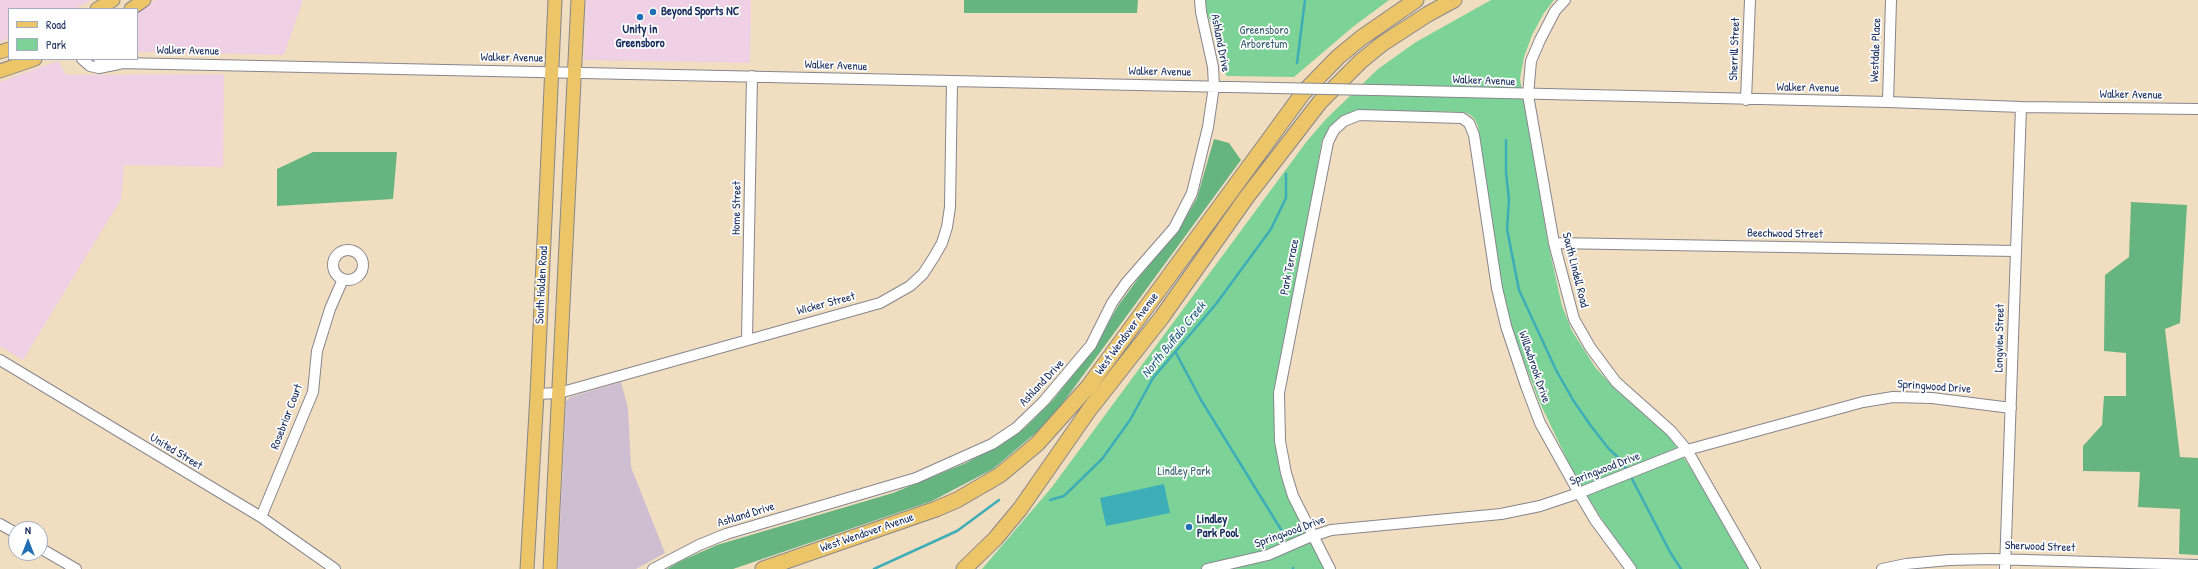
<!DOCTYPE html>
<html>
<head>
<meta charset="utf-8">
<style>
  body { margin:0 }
  #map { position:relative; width:2198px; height:569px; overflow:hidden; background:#f1ddbf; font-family:"Patrick Hand",sans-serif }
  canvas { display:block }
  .legend { position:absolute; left:8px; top:8px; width:130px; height:52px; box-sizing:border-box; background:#fff; border:1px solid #a4acbf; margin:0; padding:5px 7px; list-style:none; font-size:12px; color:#1b2f5e }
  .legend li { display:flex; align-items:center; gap:8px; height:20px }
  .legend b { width:20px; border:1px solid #a4acbf }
  .north { position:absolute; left:8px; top:521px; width:40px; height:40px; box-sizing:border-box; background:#fff; border:1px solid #a4acbf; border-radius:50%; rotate:0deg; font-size:11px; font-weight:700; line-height:16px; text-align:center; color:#1b2f5e }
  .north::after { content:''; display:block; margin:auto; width:14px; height:18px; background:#1f6fb2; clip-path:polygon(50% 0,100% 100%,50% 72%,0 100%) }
</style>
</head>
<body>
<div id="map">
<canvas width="2198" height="569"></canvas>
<ul class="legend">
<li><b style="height:5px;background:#edc569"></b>Road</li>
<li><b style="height:11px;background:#7dd397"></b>Park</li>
</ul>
<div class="north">N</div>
</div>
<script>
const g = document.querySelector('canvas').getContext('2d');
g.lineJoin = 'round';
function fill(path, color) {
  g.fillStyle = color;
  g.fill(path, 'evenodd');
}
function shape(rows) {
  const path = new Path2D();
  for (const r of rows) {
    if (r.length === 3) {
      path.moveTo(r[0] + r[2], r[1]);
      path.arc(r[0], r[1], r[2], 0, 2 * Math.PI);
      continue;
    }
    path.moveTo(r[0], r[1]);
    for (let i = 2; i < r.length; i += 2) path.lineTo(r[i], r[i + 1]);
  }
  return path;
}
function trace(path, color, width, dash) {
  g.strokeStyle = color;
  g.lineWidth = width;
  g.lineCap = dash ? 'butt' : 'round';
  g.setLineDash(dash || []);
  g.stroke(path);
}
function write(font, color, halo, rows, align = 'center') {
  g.font = font + ' "Patrick Hand",sans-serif';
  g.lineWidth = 3.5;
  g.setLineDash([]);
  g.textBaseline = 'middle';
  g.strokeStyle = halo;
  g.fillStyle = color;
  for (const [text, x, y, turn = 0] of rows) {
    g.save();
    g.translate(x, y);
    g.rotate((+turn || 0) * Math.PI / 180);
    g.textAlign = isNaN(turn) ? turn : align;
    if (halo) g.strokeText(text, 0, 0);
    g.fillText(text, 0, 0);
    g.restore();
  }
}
fill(shape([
  [0,0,92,0,75,9,9,9,9,38,0,42],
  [156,0,303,0,284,55,137,52,137,13],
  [586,0,751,0,750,63,584,60],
  [58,61,66,75,224,74,223,167,124,165,121,199,23,360,0,346,0,82]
]), '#f0d0e4');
fill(shape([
  [621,382,628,408,631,467,665,553,636,569,558,569,566,402,570,397]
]), '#cebed1');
fill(shape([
  [1205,0,1389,0,1354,26,1294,77,1227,76,1223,71,1221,47,1206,11],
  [1491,0,1554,0,1544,13,1532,35,1524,57,1520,79,1548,243,1562,306,1572,331,1595,367,1616,390,1665,432,1673,442,1692,470,1750,569,1637,569,1619,547,1575,476,1539,401,1516,340,1504,298,1478,126,1474,118,1469,114,1463,112,1356,110,1334,122,1322,140,1306,235,1278,368,1274,407,1276,440,1292,500,1324,569,982,569,1052,487,1307,141,1326,119,1378,69,1416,42]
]), '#7dd397');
fill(shape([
  [964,0,1138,0,1137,13,964,13],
  [1214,139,1229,143,1241,160,1065,400,1045,425,993,469,932,501,733,569,667,569,683,560,717,545,893,493,966,463,1000,444,1025,428,1053,400,1093,350,1118,306,1159,250,1182,224,1197,198],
  [313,152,397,152,393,199,277,206,277,169],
  [2131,202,2187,205,2180,323,2165,329,2180,457,2198,458,2198,555,2179,554,2180,509,2138,507,2140,472,2083,471,2083,446,2102,425,2104,396,2126,396,2126,353,2104,351,2105,275,2129,257]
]), '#66b580');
fill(shape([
  [1164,484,1170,513,1106,526,1100,498]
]), '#3daeb8');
trace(shape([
  [1297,63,1305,0],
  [1506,140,1506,172,1509,200,1507,229,1519,290,1556,370,1573,400,1591,426,1609,449,1620,459,1627,470],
  [1176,353,1201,400,1285,536],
  [1630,475,1670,552,1681,569],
  [1050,500,1064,496,1102,459,1130,420,1153,378,1216,304,1271,229,1286,198,1286,174],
  [1293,568,1293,569],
  [874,569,957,531,999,500]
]), '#3daeb8', 2.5);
const minor = shape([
  [1565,0,1555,11,1540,40,1531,61,1528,95,1554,243,1574,319,1590,347,1616,382,1671,431,1687,450,1755,569],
  [82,59,90,66,99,68,119,64],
  [99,59,121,63,1276,88],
  [1375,90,1888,102,2021,107,2198,109],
  [1746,100,1750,0],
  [1888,102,1891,0],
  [1554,243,2015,251],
  [348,265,15],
  [747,339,752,76],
  [0,360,261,517,335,569],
  [537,394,559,393,880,303,910,286,923,274,934,257,942,243,947,227,950,207,952,82],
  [261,517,313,392,317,351,330,309,343,279],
  [0,524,16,533],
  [40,548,76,569],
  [653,569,699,545,726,534,916,478,992,444,1016,428,1043,402,1091,345,1112,303,1126,283,1174,228,1192,193,1208,127,1214,86,1213,67,1201,12,1200,0],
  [1207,569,1268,555,1307,538,1331,530,1501,514,1540,506,1579,493,1687,450,1863,402,1893,397,1932,398,2011,408],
  [1330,569,1293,496,1286,473,1280,441,1279,393,1328,142,1334,130,1344,121,1359,115,1462,118,1469,123,1474,135,1497,288,1506,326,1526,386,1540,423,1579,493,1595,520,1631,569],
  [1882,569,1906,564,1949,560,1991,559,2198,565],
  [2005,569,2021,107]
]);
const major = shape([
  [97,9,113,0],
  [131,9,144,0],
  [0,52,9,49],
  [0,71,35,59],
  [527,569,537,394,555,0],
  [550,569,578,0]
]);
const highway = shape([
  [763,569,936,509,957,500,1000,475,1037,444,1088,387,1303,93,1338,57,1361,38,1416,0],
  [964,569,995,539,1020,509,1089,410,1162,317,1246,198,1320,102,1361,61,1382,44,1428,14,1454,0]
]);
trace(minor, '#86868e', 12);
trace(major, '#86868e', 15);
trace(highway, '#86868e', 17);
trace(minor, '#fff', 10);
trace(major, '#edc569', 13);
trace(highway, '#edc569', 15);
const minorBridge = shape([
  [1276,88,1375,90]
]);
trace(minorBridge, '#86868e', 12, []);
trace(minorBridge, '#fff', 10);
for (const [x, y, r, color] of [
  [653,12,4,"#1f6fb2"],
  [640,17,4,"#1f6fb2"],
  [1189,527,4,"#1f6fb2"]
]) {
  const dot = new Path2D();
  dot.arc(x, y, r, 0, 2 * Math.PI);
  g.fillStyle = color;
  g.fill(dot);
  trace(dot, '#fff', 1.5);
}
write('bold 12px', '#1b2f5e', '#fff', [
  ["Beyond Sports NC",661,12],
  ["Unity in",640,30,"center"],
  ["Greensboro",640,44,"center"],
  ["Lindley",1197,520],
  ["Park Pool",1197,534]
], 'left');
write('12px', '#38606f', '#fff', [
  ["Greensboro",1264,31],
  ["Arboretum",1264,45],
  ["Lindley Park",1184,472]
]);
write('12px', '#1b2f5e', '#fff', [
  ["Ashland Drive",1220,43,79],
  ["Sherrill Street",1735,49,-88],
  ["Westdale Place",1876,50,-88],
  ["Walker Avenue",188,51,1],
  ["Walker Avenue",512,58,1],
  ["Walker Avenue",836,66,2],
  ["Walker Avenue",1160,72,1],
  ["Walker Avenue",1484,81,2],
  ["Walker Avenue",1808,88,1],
  ["Walker Avenue",2131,95,1],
  ["Home Street",737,208,-89],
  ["Beechwood Street",1785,234,1],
  ["Park Terrace",1290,267,-79],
  ["South Lindell Road",1575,270,76],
  ["South Holden Road",542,285,-87],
  ["Wicker Street",826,304,-15],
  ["West Wendover Avenue",1127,334,-54],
  ["Longview Street",2000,338,-89],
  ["Willowbrook Drive",1534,367,71],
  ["Ashland Drive",1042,383,-47],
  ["Springwood Drive",1934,387,4],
  ["Rosebriar Court",287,417,-69],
  ["United Street",176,452,31],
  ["Springwood Drive",1605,469,-21],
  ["Ashland Drive",746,515,-17],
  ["Springwood Drive",1290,532,-20],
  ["West Wendover Avenue",867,533,-19],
  ["Sherwood Street",2040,547,2]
]);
write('italic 13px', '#296282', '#fff', [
  ["North Buffalo Creek",1174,340,-51]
]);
</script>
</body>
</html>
